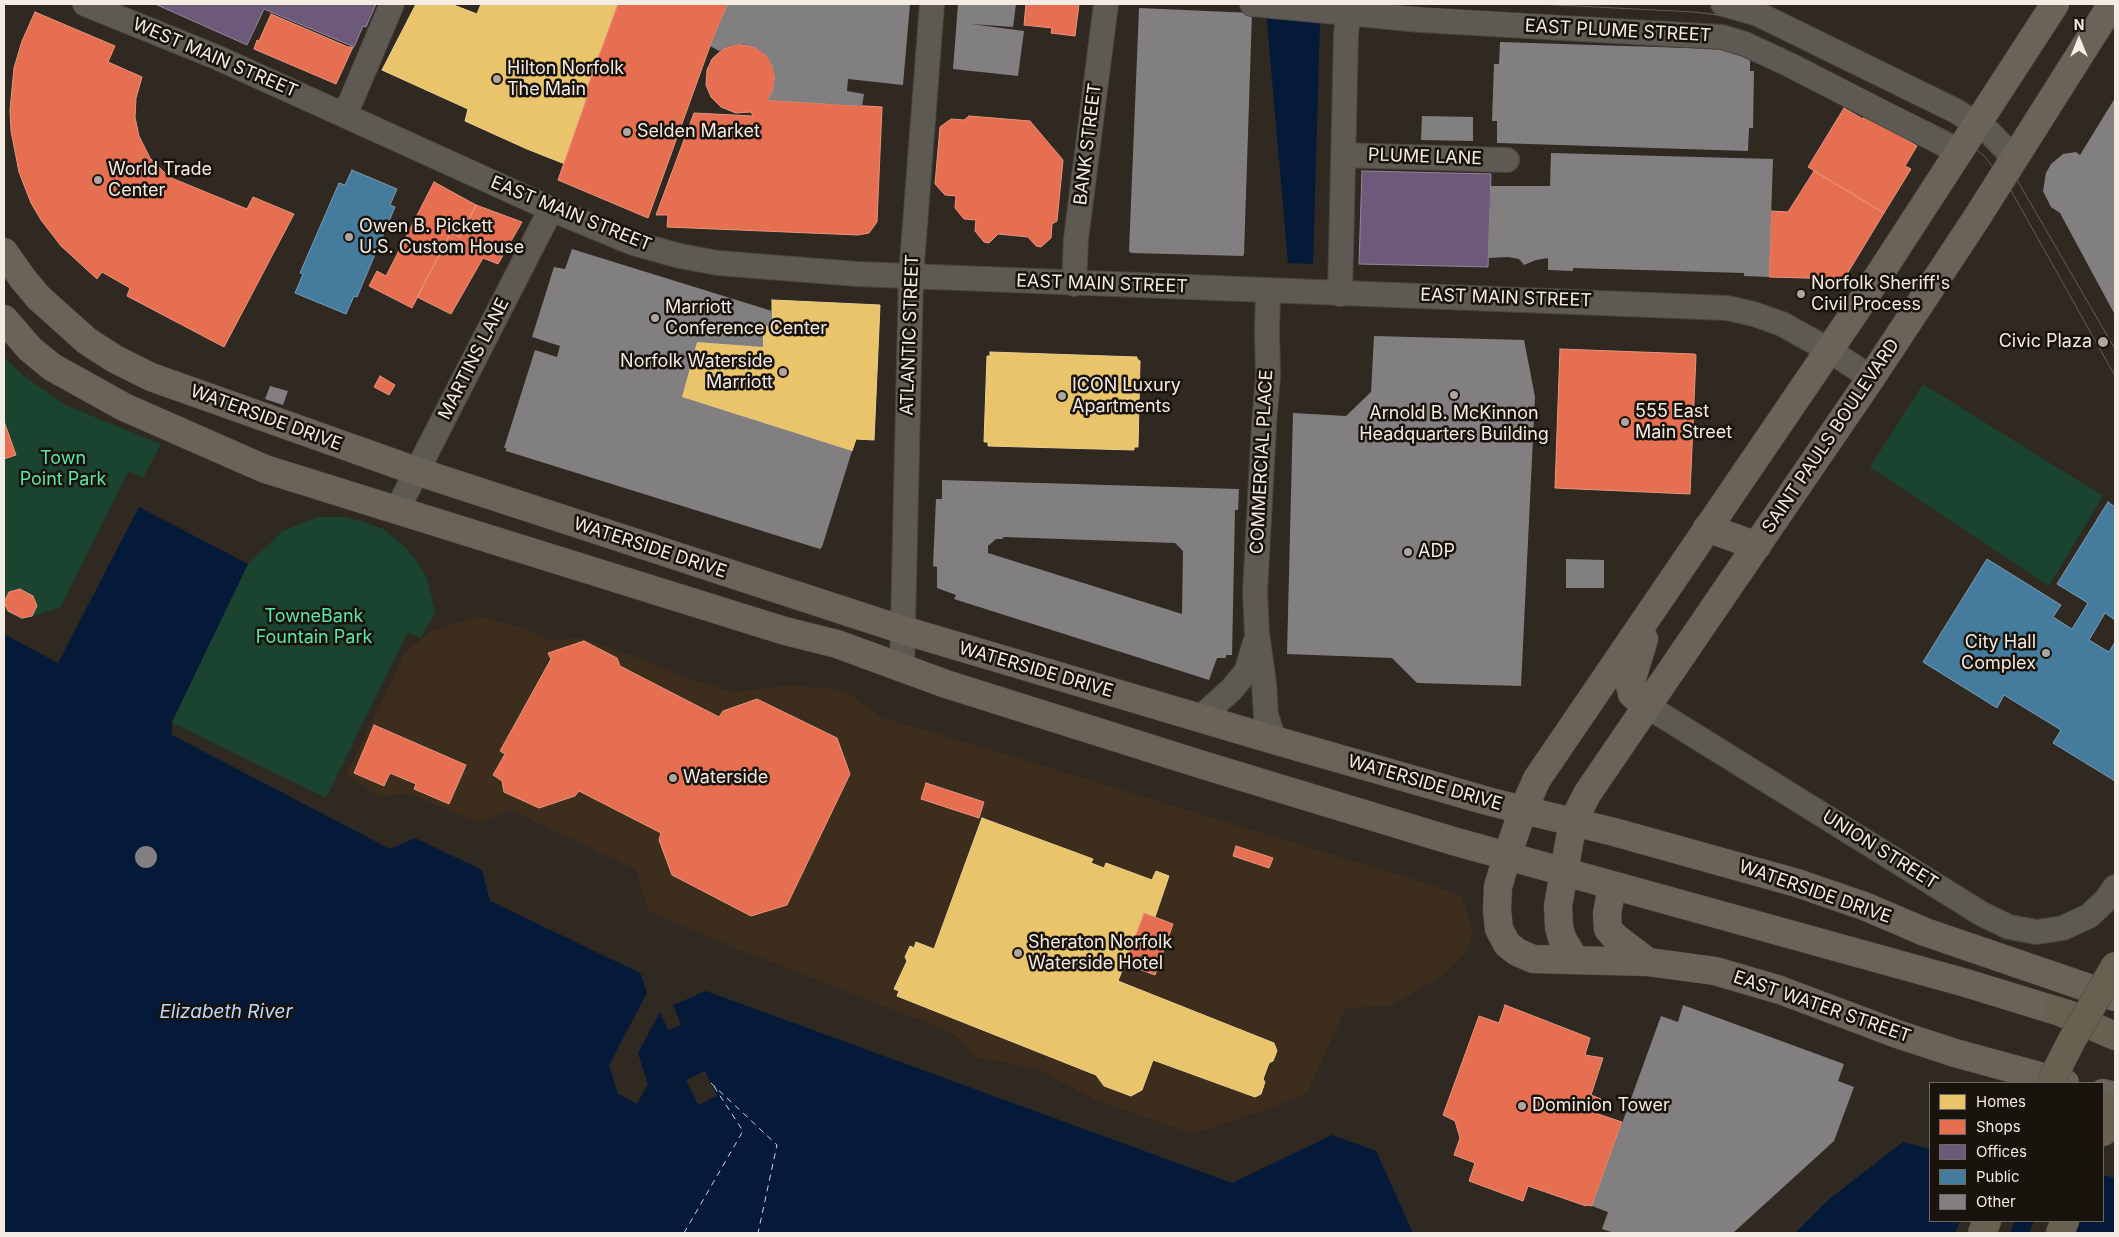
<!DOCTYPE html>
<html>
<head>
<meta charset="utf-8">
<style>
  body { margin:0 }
  #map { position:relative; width:2119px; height:1237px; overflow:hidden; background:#2f2922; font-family:Inter,sans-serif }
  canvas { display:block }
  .frame { position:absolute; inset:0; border:5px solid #f4ebe3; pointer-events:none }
  .legend { position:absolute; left:1929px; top:1082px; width:175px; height:140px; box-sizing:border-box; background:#19130d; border:1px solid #716963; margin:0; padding:6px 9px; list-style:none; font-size:15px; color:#f4ebe3 }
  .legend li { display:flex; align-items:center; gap:10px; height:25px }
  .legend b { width:25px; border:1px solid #716963 }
  .north { position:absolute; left:2054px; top:15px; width:50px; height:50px; -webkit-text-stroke:4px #19130d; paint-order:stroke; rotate:0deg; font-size:14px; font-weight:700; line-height:20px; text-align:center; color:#f4ebe3 }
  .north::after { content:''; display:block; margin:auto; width:18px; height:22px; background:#f4ebe3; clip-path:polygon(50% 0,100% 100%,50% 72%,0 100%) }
</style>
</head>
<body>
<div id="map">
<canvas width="2119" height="1237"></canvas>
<div class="frame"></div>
<ul class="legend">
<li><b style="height:14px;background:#e9c46a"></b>Homes</li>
<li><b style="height:14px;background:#e76f51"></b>Shops</li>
<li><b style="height:14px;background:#6d597a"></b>Offices</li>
<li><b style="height:14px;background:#457b9d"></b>Public</li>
<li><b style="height:14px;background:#827f80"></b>Other</li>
</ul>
<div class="north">N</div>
</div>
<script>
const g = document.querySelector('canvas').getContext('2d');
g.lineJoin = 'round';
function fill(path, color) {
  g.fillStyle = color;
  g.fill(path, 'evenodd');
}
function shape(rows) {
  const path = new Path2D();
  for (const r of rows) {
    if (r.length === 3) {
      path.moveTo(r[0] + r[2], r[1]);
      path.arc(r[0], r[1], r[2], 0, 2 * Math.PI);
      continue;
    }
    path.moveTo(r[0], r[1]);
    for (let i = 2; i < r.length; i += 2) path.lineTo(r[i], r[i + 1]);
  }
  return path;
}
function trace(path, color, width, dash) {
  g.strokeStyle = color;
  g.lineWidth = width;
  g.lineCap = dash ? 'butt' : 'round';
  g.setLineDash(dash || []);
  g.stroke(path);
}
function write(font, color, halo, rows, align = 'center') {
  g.font = font + ' Inter,sans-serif';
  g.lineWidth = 5;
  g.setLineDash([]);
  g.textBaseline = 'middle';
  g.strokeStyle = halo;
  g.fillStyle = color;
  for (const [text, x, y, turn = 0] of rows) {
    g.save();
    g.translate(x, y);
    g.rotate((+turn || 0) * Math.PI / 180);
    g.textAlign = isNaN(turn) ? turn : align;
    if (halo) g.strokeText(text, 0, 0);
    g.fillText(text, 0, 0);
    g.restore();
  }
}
fill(shape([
  [478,616,522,628,549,640,581,638,634,656,692,680,734,692,786,686,832,688,847,692,883,718,972,744,1432,885,1462,897,1472,929,1469,949,1442,976,1390,1006,1346,1008,1307,1093,1269,1109,1194,1134,1096,1100,1037,1069,1001,1061,976,1058,955,1035,930,1024,735,948,648,911,636,870,511,810,479,823,408,793,380,797,346,775,406,652,431,631]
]), '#3d2d1c');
fill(shape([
  [4,357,21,374,65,405,161,444,143,478,129,471,61,607,22,620,4,610],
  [1923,384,2103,496,2049,586,1870,467],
  [318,517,345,517,364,522,383,529,402,544,416,560,427,579,435,612,421,638,408,632,326,798,171,722,248,564,283,531]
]), '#1b4430');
fill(shape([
  [1266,10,1320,20,1313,264,1288,263],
  [139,507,248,564,172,722,172,735,390,849,415,838,482,870,490,901,640,973,687,999,706,991,1232,1183,1332,1135,1376,1151,1413,1233,4,1233,4,634,58,663],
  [1903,1142,1930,1149,1930,1221,2103,1221,2103,1175,2115,1178,2115,1233,1795,1233,1828,1200]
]), '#041a38');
fill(shape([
  [640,973,688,999,673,1005,681,1025,668,1030,660,1012,638,1053,648,1084,637,1104,618,1094,609,1065,647,993],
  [705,1071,717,1096,698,1105,686,1080],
  [1960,1221,2015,1221,2010,1233,1955,1233],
  [2034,1221,2075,1221,2071,1233,2029,1233]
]), '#2f2922');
const homes = shape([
  [416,4,451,4,477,14,481,4,618,4,587,88,586,100,565,164,527,149,465,121,468,109,382,70,416,4],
  [772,300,880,305,874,440,856,439,852,451,682,397,697,342,763,347,763,326,772,326,772,300],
  [990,352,1137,357,1137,359,1140,361,1138,447,1134,447,1134,450,988,446,988,442,984,442,987,356,990,356,990,352],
  [982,818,1093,859,1091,863,1104,868,1106,863,1152,880,1156,871,1169,876,1155,917,1144,913,1118,981,1274,1043,1277,1051,1273,1061,1269,1063,1263,1079,1265,1082,1261,1094,1255,1097,1153,1060,1142,1090,1131,1096,1104,1086,1096,1075,897,996,899,991,894,989,907,961,905,957,910,946,914,948,916,942,934,949,982,818]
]);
fill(homes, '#e9c46a');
trace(homes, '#ecd08e', 1);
const shops = shape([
  [618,4,728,4,710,46,648,218,558,180,586,100,587,88,618,4],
  [1026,4,1079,4,1075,36,1051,33,1052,28,1024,25,1026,4],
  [35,12,115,46,108,62,142,77,136,98,135,117,139,136,150,158,169,177,247,209,253,197,294,214,224,347,127,296,130,288,102,272,97,279,61,246,41,220,31,203,19,172,11,131,10,110,14,68,22,41,35,12],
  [271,14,348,47,353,47,336,84,254,49,257,40,259,41,271,14],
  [737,44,754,47,763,52,770,60,775,73,775,82,773,91,767,100,882,107,877,222,869,233,858,235,667,227,668,215,656,215,694,113,753,116,751,112,736,113,721,107,711,97,706,85,707,70,712,59,723,49,737,44],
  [1844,108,1863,119,1865,115,1917,146,1905,166,1911,169,1884,213,1808,167,1844,108],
  [969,116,1030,121,1063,160,1057,221,1052,224,1051,238,1041,247,1036,246,1028,237,998,234,989,243,984,242,975,231,976,220,964,219,955,208,956,196,945,195,935,184,940,127,951,119,964,120,969,116],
  [1814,171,1884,213,1847,274,1841,279,1769,277,1771,211,1788,212,1814,171],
  [434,182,476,205,460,237,451,232,412,308,369,286,377,271,386,276,434,182],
  [476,205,522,222,498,264,483,258,451,314,417,297,451,232,460,237,476,205],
  [1560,349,1694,354,1696,355,1690,494,1555,488,1560,349],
  [380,376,395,385,389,395,374,387,380,376],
  [4,421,16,455,4,459,4,421],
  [20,589,33,596,37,606,32,616,22,618,8,611,4,602,9,592,20,589],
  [584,641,617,658,620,666,719,717,723,711,757,699,837,738,850,774,787,905,751,916,672,875,659,840,661,833,579,791,575,796,539,808,504,792,502,781,493,775,505,754,500,751,551,659,548,653,584,641],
  [374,725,466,765,449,804,414,789,416,784,390,773,384,786,354,773,374,725],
  [926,783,984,802,979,818,921,799,926,783],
  [1236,846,1273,858,1269,868,1233,856,1236,846],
  [1144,913,1173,924,1155,975,1125,964,1144,913],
  [1505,1005,1590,1038,1585,1055,1603,1058,1591,1095,1601,1099,1595,1113,1622,1122,1592,1206,1587,1205,1586,1206,1528,1186,1523,1201,1469,1181,1475,1163,1454,1155,1460,1138,1455,1121,1443,1115,1479,1016,1499,1023,1505,1005]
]);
fill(shops, '#e76f51');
trace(shops, '#eb947d', 1);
const offices = shape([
  [155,4,376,4,366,27,363,26,354,47,264,9,247,45,155,4],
  [1362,171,1491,174,1488,267,1359,264,1362,171]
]);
fill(offices, '#6d597a');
trace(offices, '#96859a', 1);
const public = shape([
  [352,170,397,189,390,205,395,207,357,297,354,296,346,314,295,293,303,274,300,273,339,183,345,185,352,170],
  [2108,502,2115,507,2115,620,2105,613,2089,640,2109,652,2115,642,2115,781,2053,743,2061,730,2004,695,1997,708,1923,662,1987,559,2061,605,2053,617,2072,629,2088,603,2057,584,2108,502]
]);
fill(public, '#457b9d');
trace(public, '#7a9db2', 1);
trace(shape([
  [711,1083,777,1145,758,1233],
  [684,1233,743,1131,713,1085]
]), '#bbd8fd', 1, [6, 5]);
fill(shape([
  [728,4,910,4,903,85,848,79,847,91,864,94,862,106,767,100,773,91,775,77,772,65,766,55,754,47,743,44,729,46,719,51,710,46],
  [958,4,1016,4,1013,27,971,24,1024,31,1018,76,953,69],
  [1139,8,1252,13,1244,254,1243,256,1131,253,1129,251],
  [1500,42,1750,50,1750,71,1754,71,1753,128,1749,128,1748,151,1497,143,1497,121,1492,121,1494,64,1499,64],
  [2115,98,2115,315,2060,213,2051,207,2043,191,2046,173,2051,164,2063,154,2076,152,2080,155],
  [1422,116,1473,117,1473,141,1421,140],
  [1551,153,1773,159,1769,277,1744,276,1744,273,1573,268,1573,271,1548,270,1548,258,1536,260,1524,265,1519,259,1508,257,1488,258,1491,186,1550,186],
  [572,249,772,311,772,326,763,326,763,347,697,342,682,397,852,451,822,547,820,549,506,451,506,448,504,448,535,350,557,357,560,346,532,337,554,267,565,269],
  [1374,336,1524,340,1535,397,1521,686,1417,683,1392,658,1287,654,1293,413,1346,416,1371,392],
  [270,386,288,391,283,405,265,399],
  [942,480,1239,489,1238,510,1235,510,1232,655,1226,655,1226,658,1217,658,1209,680,954,599,956,595,937,588,937,567,933,566,936,499,942,499],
  [1004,537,1175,543,1183,551,1182,614,988,553,988,546,996,539,1002,539],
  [1566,559,1604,560,1604,588,1566,588],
  [146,857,11],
  [1683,1005,1844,1064,1838,1081,1854,1087,1834,1141,1733,1233,1614,1233,1602,1229,1608,1212,1592,1206,1661,1016,1678,1022]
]), '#827f80');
const minor = shape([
  [85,4,216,57,551,209,633,243,680,256,718,263,857,274,1727,308,1754,314,1782,324,1829,350,1871,378],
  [1252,4,1421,20,1722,37,1745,44,1790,65,1959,152],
  [1723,4,1758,14,1956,111,1989,132,2014,158],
  [345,115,392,4],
  [1343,155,1507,160],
  [1074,284,1076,239,1106,4],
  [1268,290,1267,331,1268,377,1264,424,1255,593,1257,634,1264,683,1266,715,1274,740],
  [1340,294,1346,35,1349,4],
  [397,510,551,209],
  [902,668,911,276,932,4],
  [1647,706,1982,914,2009,927,2037,932,2063,928,2089,916,2107,899,2115,887],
  [1200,718,1231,690,1246,672,1255,643]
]);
const major = shape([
  [2055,4,1855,312,1537,779,1523,810,1507,856,1498,887,1497,910,1499,929,1507,944,1517,952,1533,959,1648,962,1715,971,1780,990,1897,1034,1955,1053,2065,1083],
  [4,252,23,279,39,298,87,341,115,359,151,377,416,471,903,630,1274,740,1491,802,1614,832,1797,883,1864,906,1925,932,2115,997],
  [4,319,30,349,52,367,124,407,265,469,785,631,837,644,946,684,1203,765,1453,841,1966,983,2080,1018],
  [1707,528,1757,546],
  [1644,639,1630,685,1632,694,1647,706],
  [1612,886,1607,914,1608,929,1615,937,1648,962],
  [1575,960,1562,938,1559,927,1558,906,1570,838,1577,814,1587,794,1871,378,1976,219,2112,4],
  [2103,1093,2115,1096]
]);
const highway = shape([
  [2058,1011,2115,1036],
  [2103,1132,2115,1106],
  [1982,1233,1987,1221],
  [2060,1233,2065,1221]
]);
trace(minor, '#4b453f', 26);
trace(major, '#4b453f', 29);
trace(highway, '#4b453f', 29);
trace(minor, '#5e5952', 24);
trace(major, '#6a6458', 28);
trace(highway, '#686151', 28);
trace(shape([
  [1352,4,1708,25,1731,29,1763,41,1945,130,1966,141,1984,156,2009,187,2115,376],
  [1537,4,1694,12,1734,17,1758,25,1972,131,1991,145,2009,166,2115,349]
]), '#645f59', 1);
const highwayBridge = shape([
  [2050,1083,2072,1040,2115,966]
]);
trace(highwayBridge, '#4b453f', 29, []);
trace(highwayBridge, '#686151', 28);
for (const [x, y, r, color] of [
  [497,79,5,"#afa79f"],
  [627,132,5,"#afa79f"],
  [98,180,5,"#afa79f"],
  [349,237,5,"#afa79f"],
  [1801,294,5,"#afa79f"],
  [655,318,5,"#afa79f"],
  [2103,342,6,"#afa79f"],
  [783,372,5,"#afa79f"],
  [1454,395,5,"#afa79f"],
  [1062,396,5,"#afa79f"],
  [1625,422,5,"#afa79f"],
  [1408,552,5,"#afa79f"],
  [2046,653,5,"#afa79f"],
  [673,778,5,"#afa79f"],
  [1018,953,5,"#afa79f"],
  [1522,1106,5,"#afa79f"]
]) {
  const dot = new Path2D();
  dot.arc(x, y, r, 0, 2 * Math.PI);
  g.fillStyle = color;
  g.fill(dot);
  trace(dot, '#19130d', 2);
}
write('18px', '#f4ebe3', '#19130d', [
  ["EAST PLUME STREET",1618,31,3],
  ["WEST MAIN STREET",215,58,23],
  ["BANK STREET",1088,144,-83],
  ["PLUME LANE",1425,157,2],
  ["EAST MAIN STREET",571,214,22],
  ["EAST MAIN STREET",1102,284,2],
  ["EAST MAIN STREET",1506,298,2],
  ["ATLANTIC STREET",910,335,-88],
  ["MARTINS LANE",474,359,-63],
  ["WATERSIDE DRIVE",266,418,20],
  ["SAINT PAULS BOULEVARD",1831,436,-56],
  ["COMMERCIAL PLACE",1262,462,-87],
  ["WATERSIDE DRIVE",650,548,18],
  ["WATERSIDE DRIVE",1036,670,16],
  ["WATERSIDE DRIVE",1425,783,16],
  ["UNION STREET",1880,850,32],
  ["WATERSIDE DRIVE",1815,892,19],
  ["EAST WATER STREET",1822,1007,19]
]);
write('18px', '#f4ebe3', '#19130d', [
  ["Hilton Norfolk",507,69],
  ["The Main",507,90],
  ["Selden Market",637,132],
  ["World Trade",108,170],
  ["Center",108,191],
  ["Owen B. Pickett",359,227],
  ["U.S. Custom House",359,248],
  ["Norfolk Sheriff's",1811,284],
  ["Civil Process",1811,305],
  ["Marriott",665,308],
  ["Conference Center",665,329],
  ["Civic Plaza",2092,342,"right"],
  ["Norfolk Waterside",773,362,"right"],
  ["Marriott",773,383,"right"],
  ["ICON Luxury",1072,386],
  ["Apartments",1072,407],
  ["555 East",1635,412],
  ["Main Street",1635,433],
  ["Arnold B. McKinnon",1454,414,"center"],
  ["Headquarters Building",1454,435,"center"],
  ["ADP",1418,552],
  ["City Hall",2036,643,"right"],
  ["Complex",2036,664,"right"],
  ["Waterside",683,778],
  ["Sheraton Norfolk",1028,943],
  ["Waterside Hotel",1028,964],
  ["Dominion Tower",1532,1106]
], 'left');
write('18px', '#5be7a9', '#19130d', [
  ["Town",63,459],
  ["Point Park",63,480],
  ["TowneBank",314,617],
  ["Fountain Park",314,638]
]);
write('italic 19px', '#bbd8fd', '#19130d', [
  ["Elizabeth River",226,1012]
]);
</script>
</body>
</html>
